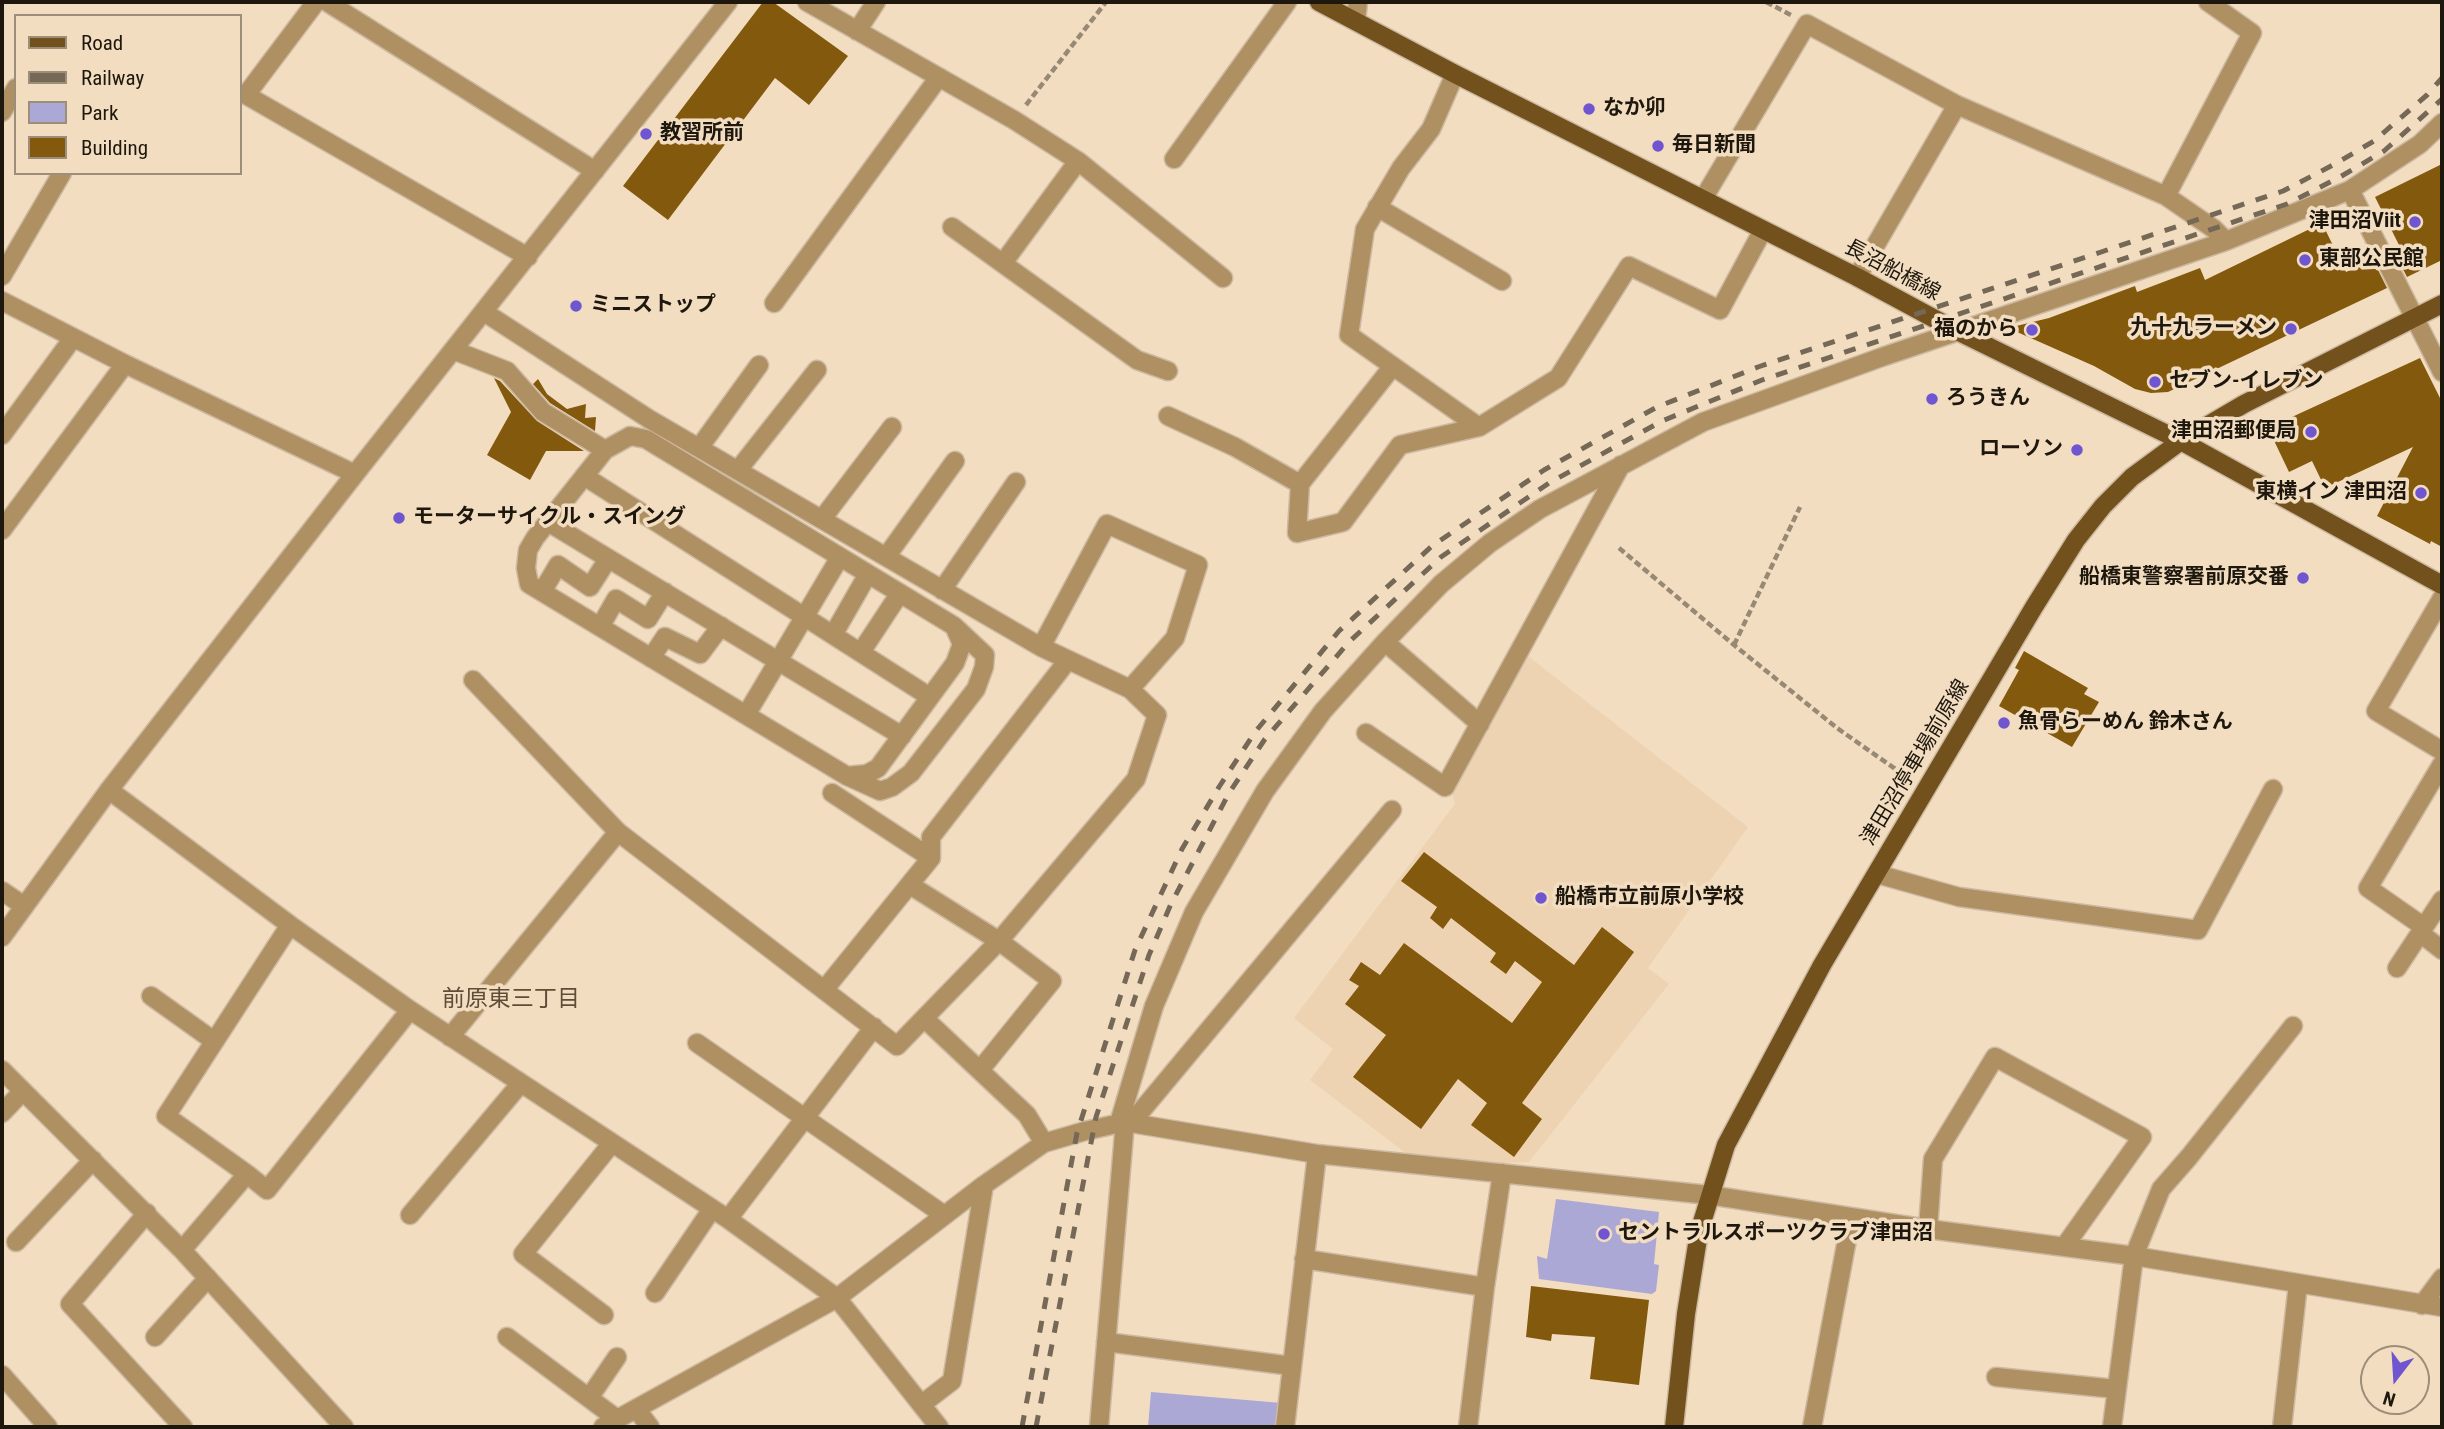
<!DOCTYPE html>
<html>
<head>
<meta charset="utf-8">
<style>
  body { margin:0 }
  #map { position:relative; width:2444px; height:1429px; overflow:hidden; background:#f2ddc1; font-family:"Roboto Condensed",sans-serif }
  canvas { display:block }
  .frame { position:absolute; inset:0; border:4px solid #1e170d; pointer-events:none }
  .legend { position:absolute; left:14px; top:14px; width:228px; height:161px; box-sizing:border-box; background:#f2ddc1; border:2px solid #9d8e79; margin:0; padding:9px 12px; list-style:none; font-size:21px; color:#1e170d }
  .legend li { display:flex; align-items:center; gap:14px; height:35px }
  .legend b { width:35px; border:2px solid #9d8e79 }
  .north { position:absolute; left:2360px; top:1345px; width:70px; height:70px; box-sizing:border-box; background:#f2ddc1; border:2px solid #9d8e79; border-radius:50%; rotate:197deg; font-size:19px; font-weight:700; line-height:28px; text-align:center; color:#1e170d }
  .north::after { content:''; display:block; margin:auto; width:24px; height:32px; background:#6f56d0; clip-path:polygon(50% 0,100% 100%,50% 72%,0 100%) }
</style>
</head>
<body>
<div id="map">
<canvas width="2444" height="1429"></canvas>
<div class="frame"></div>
<ul class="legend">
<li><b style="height:9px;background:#72511c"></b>Road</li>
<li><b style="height:9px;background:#756857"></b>Railway</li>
<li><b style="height:19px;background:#aca8d6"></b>Park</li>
<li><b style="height:19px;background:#83590e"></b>Building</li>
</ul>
<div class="north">N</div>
</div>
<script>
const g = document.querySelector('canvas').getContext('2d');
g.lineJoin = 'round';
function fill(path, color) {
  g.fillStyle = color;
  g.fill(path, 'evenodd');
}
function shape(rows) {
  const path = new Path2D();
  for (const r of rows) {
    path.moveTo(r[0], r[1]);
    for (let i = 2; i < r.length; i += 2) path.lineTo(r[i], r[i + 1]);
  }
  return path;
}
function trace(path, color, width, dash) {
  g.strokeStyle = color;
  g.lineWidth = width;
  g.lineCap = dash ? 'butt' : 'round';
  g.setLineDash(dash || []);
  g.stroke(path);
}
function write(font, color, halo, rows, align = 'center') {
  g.font = font + ' "Roboto Condensed","Noto Sans JP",sans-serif';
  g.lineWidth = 7;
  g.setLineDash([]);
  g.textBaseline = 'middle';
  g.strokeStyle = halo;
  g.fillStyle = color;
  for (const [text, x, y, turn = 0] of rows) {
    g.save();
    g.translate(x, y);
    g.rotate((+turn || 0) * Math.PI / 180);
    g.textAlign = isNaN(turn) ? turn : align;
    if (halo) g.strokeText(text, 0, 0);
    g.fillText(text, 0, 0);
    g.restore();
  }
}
fill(shape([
  [1524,653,1748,827,1648,968,1669,984,1529,1162,1486,1164,1411,1157,1310,1080,1333,1049,1294,1018,1455,804,1452,793]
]), '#edd3b1');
fill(shape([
  [1556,1199,1659,1212,1654,1264,1659,1265,1656,1291,1652,1294,1539,1279,1537,1256,1547,1259],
  [1151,1392,1282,1403,1280,1427,1148,1427]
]), '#aca8d6');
fill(shape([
  [763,2,773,2,848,56,809,105,775,78,668,220,623,186],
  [2442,164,2442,260,2407,277,2393,250,2400,247,2375,197],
  [2322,223,2346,272,2373,260,2387,288,2168,392,2151,393,2135,389,2094,366,2008,328,2049,318,2135,286,2137,292,2200,268,2205,280],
  [2420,358,2442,402,2442,547,2431,541,2430,544,2377,516,2413,447,2325,488,2312,461,2289,472,2268,428],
  [494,378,500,381,537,421,584,451,546,451,530,480,487,455,511,412],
  [538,379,547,394,567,409,586,404,585,418,596,417,595,431,550,403,533,384],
  [2024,651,2088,688,2084,694,2099,702,2072,747,1999,706,2019,670,2015,668],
  [1424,852,1574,965,1602,927,1634,952,1522,1103,1542,1119,1514,1157,1471,1125,1487,1103,1458,1079,1421,1129,1353,1077,1386,1035,1345,1004,1359,986,1349,980,1361,962,1380,975,1404,943,1512,1023,1542,982,1515,961,1506,974,1490,962,1496,953,1451,918,1443,929,1430,918,1437,907,1401,881],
  [1531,1286,1649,1300,1639,1385,1590,1379,1595,1337,1552,1334,1551,1341,1526,1337]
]), '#83590e');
const minor = shape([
  [316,2,246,95,528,257],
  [327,2,595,171],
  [807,2,1014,120,1078,161,1223,278],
  [1356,20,1358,2],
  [857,31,876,2],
  [1455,74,1431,129,1401,168,1365,229,1349,335,1479,427],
  [2,112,16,88],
  [1174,159,1287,2],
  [2350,190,2442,372],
  [2166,196,2252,33,2208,2],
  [1703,199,1807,24,1957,105,2166,196,2214,229,2226,241],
  [1377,207,1502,281],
  [952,227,1137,360,1168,371],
  [1003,263,1078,161],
  [2,276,62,173],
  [1857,277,1957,105],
  [2,301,125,364,355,474],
  [774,303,939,77],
  [453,350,507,371,543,412,605,450],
  [1393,366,1300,484,1297,533,1343,522,1400,445,1479,427,1558,378,1629,266,1720,310,1763,230],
  [1168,416,1235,447,1300,484],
  [2,435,73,338],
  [699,448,759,365],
  [738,470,817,370],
  [584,476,930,697],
  [822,519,892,427],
  [548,522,902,736],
  [2,530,125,364],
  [886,557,955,461],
  [942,590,1016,482],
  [542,592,558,565,590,587,608,559],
  [2442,598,2376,711,2442,751],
  [600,627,616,599,648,619,665,592],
  [833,635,868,574],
  [1385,642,1480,724],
  [1041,647,1107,524,1198,565,1175,638,1130,689],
  [861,652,900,593],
  [651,658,665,637,700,654,721,626],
  [473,680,618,832,897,1046,999,941,1136,779,1157,715,1130,689,1041,647,649,419,484,312],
  [746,715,840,557],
  [1366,733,1445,787,1621,465],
  [847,776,867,774,878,768,955,663,962,644,954,626,646,439,630,436,605,450,535,538,528,550,526,568,529,584,847,776,880,791,892,787,911,773,976,689,984,667,985,655,954,626],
  [109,790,290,925,410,1010,728,1219,837,1298,939,1427],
  [832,793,931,858],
  [1877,874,1959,897,2198,930,2273,789],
  [910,885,999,941,1052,981,980,1070],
  [2,891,24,906],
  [2424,927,2368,888,2442,764],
  [2420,933,2442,950],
  [2,937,109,790,355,474,728,2],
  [2397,968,2442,900],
  [824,990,931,858,931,837,1068,660],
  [151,996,214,1041],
  [925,1019,1027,1115,1044,1143],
  [450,1037,618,832],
  [697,1043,944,1215],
  [2,1070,182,1250,344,1427],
  [2,1113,23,1091],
  [1132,1122,1392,810],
  [1119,1123,1154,1006,1194,912,1265,791,1323,711,1385,642,1441,584,1490,543,1540,509,1703,422,1882,357,2226,241,2350,190,2420,144,2442,123],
  [247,1174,166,1116,290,925],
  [147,1213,70,1304,183,1427],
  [410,1215,521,1083],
  [728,1219,874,1027],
  [1928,1229,1933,1159,1995,1057,2142,1137,2064,1247],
  [16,1242,93,1160],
  [182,1250,247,1174,267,1190,410,1010],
  [1304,1259,1485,1287],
  [655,1293,712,1209],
  [2422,1305,2442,1278],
  [604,1315,523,1254,612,1143],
  [155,1337,208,1278],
  [507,1337,617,1419],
  [1106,1342,1292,1366],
  [2,1375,48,1427],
  [1996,1377,2116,1389],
  [589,1398,617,1357],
  [922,1404,952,1381,984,1185],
  [637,1410,650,1427],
  [603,1427,837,1298,984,1185,1044,1143,1085,1131,1125,1122,1317,1154,1709,1195,1928,1229,2134,1256,2442,1307],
  [1099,1427,1125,1122],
  [1285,1427,1317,1154],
  [1468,1427,1485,1287,1502,1173],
  [1812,1427,1851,1218],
  [2112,1427,2134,1256,2161,1189,2189,1157,2293,1026],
  [2282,1427,2298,1284]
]);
const major = shape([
  [1319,2,1455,74,1857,277,1959,332,2181,441,2442,585],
  [1674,1427,1686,1314,1699,1232,1726,1145,1822,965,2034,607,2076,540,2103,506,2132,477,2181,441,2244,404,2442,304]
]);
trace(minor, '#ccb9a1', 21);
trace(major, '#ccb9a1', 21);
trace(shape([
  [1766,2,1793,16],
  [1026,105,1106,2],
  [1619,548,1734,645,1837,728,1911,780],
  [1734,645,1800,507]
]), '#988975', 4.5, [7, 3.5]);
trace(minor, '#af9063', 18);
trace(major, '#72511c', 18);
trace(shape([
  [1022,1427,1077,1133,1135,950,1182,849,1219,787,1255,732,1339,631,1432,546,1544,470,1657,407,1758,367,2283,191,2335,164,2374,141,2427,95,2442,78],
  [1036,1427,1096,1117,1149,955,1171,904,1229,793,1265,739,1349,642,1441,557,1549,483,1662,421,1762,380,2287,204,2340,177,2384,151,2442,99]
]), '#756857', 5, [12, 12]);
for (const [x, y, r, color] of [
  [1589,109,7,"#6f56d0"],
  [646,134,7,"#6f56d0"],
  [1658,146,7,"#6f56d0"],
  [2415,222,7,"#6f56d0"],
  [2305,260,7,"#6f56d0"],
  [576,306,7,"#6f56d0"],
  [2291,329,7,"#6f56d0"],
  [2032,330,7,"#6f56d0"],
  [2155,382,7,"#6f56d0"],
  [1932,399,7,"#6f56d0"],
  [2311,432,7,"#6f56d0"],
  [2077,450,7,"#6f56d0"],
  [2421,493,7,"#6f56d0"],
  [399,518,7,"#6f56d0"],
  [2303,578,7,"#6f56d0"],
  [2004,723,7,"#6f56d0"],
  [1541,898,7,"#6f56d0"],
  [1604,1234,7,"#6f56d0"]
]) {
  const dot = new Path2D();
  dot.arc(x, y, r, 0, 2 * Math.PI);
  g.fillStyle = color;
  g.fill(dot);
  trace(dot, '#f2ddc1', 2.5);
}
write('bold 21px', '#1e170d', '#f2ddc1', [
  ["なか卯",1603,109],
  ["教習所前",660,134],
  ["毎日新聞",1672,146],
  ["津田沼Viit",2401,222,"right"],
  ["東部公民館",2319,260],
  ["ミニストップ",590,306],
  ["九十九ラーメン",2277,329,"right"],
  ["福のから",2018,330,"right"],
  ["セブン-イレブン",2169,382],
  ["ろうきん",1946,399],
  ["津田沼郵便局",2297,432,"right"],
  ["ローソン",2063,450,"right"],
  ["東横イン 津田沼",2407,493,"right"],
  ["モーターサイクル・スイング",413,518],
  ["船橋東警察署前原交番",2289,578,"right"],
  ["魚骨らーめん 鈴木さん",2018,723],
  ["船橋市立前原小学校",1555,898],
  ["セントラルスポーツクラブ津田沼",1618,1234]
], 'left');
write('21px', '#1e170d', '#f2ddc1', [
  ["長沼船橋線",1892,271,28],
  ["津田沼停車場前原線",1916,763,-59]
]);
write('23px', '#5f4e35', '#f2ddc1', [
  ["前原東三丁目",511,1000]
]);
</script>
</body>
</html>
